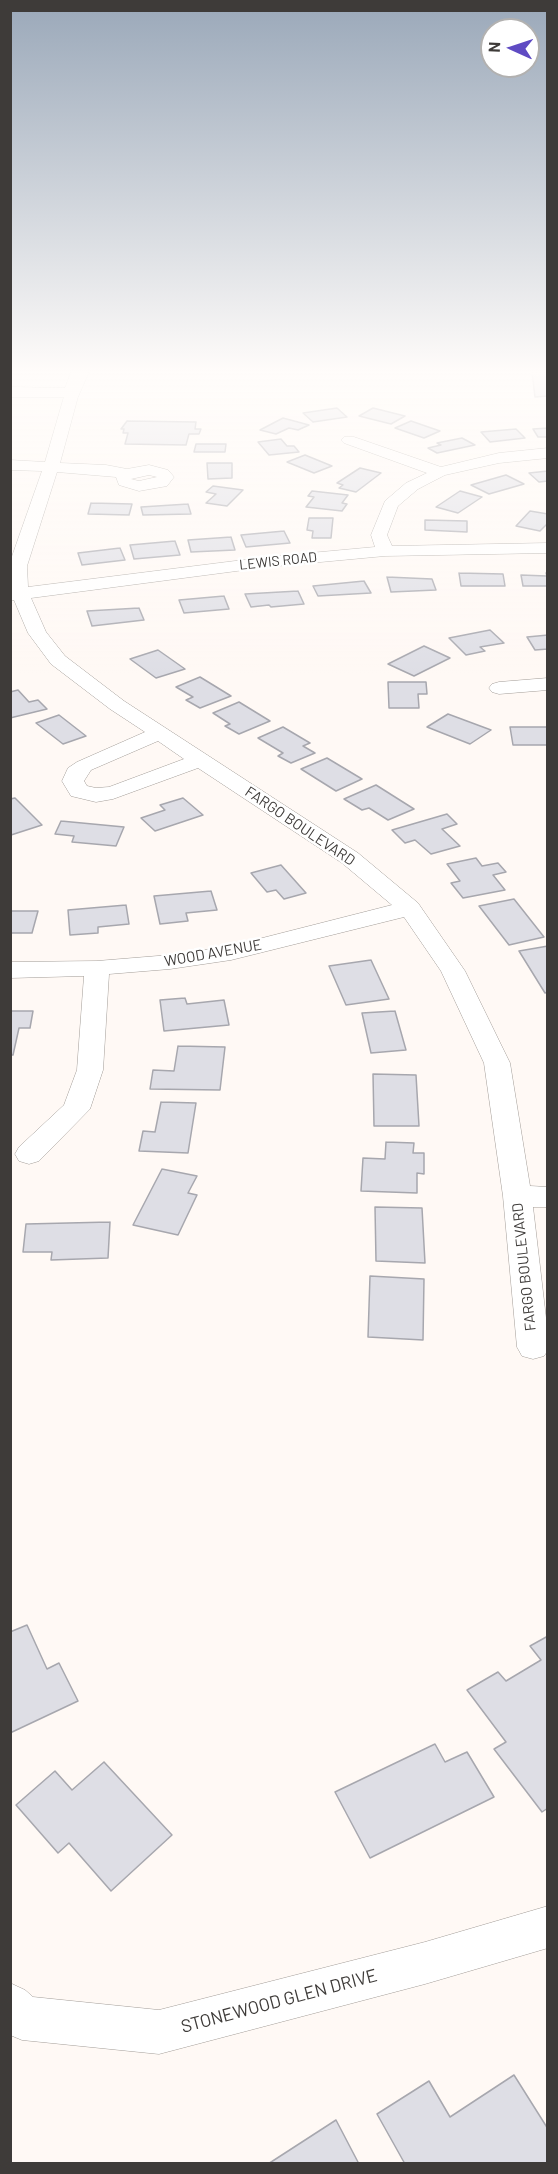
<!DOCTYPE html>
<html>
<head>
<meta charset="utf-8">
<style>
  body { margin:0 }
  #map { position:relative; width:558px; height:2174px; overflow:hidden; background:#fff9f5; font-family:Barlow,sans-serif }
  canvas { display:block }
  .frame { position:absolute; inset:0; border:12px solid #3e3b39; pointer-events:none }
  .north { position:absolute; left:480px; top:18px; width:60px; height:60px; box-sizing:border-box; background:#fff; border:2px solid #b2b1b0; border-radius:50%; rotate:273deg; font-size:16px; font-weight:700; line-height:24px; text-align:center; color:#3e3b39 }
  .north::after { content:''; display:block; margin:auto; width:21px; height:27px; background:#5f4bc3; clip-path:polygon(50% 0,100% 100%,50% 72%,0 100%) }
</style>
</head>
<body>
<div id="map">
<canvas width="558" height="2174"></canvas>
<div class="frame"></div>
<div class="north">N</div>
</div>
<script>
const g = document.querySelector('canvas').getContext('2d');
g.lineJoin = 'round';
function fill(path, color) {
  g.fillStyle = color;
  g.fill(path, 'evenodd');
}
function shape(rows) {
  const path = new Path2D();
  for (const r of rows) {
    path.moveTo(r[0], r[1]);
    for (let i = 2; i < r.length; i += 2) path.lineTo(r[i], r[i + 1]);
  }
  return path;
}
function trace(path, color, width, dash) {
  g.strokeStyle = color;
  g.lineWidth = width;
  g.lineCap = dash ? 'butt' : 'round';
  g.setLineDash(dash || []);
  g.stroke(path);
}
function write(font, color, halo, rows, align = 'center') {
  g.font = font + ' Barlow,sans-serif';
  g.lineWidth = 5;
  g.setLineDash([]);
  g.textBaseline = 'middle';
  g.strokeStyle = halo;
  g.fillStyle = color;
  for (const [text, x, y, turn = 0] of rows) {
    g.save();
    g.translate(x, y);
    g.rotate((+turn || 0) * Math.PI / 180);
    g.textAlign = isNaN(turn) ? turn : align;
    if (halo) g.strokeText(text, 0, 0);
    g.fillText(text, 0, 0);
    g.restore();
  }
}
const building = shape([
  [532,372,548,372,548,396,535,397,532,372],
  [337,408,347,417,313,422,303,413,337,408],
  [373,408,405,416,391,424,359,416,373,408],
  [283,418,309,425,298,430,289,428,276,434,260,430,283,418],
  [127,421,196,422,195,429,201,429,199,434,189,434,186,445,125,444,128,433,123,433,124,429,121,429,127,421],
  [411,421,440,431,424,438,395,428,411,421],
  [548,428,548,437,538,437,533,429,548,428],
  [516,429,525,438,490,442,481,432,516,429],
  [462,438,475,445,437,453,428,448,441,445,437,443,462,438],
  [281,439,287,446,294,446,299,452,269,455,258,442,281,439],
  [196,444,226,444,225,452,194,452,196,444],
  [305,455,332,466,314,473,287,462,305,455],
  [207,463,232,463,232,478,208,479,207,463],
  [360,468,381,473,356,492,339,488,343,485,337,483,360,468],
  [548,471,548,481,539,482,529,473,548,471],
  [506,475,524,484,489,494,471,485,506,475],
  [213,486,243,490,227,506,206,503,216,494,206,492,213,486],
  [312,491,348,495,342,503,347,504,342,511,306,507,314,497,308,496,312,491],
  [460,491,482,497,458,513,436,507,460,491],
  [91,503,132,504,129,515,88,514,91,503],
  [188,504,191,514,143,515,141,507,188,504],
  [530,511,548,514,548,523,540,531,516,526,530,511],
  [309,518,333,518,331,538,312,538,313,531,307,530,309,518],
  [425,520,467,521,467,532,425,530,425,520],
  [284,531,290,543,246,547,241,535,284,531],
  [231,537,235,550,191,552,188,540,231,537],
  [175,541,180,555,134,559,130,545,175,541],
  [120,548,125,560,82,565,78,553,120,548],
  [459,573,503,574,505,586,461,586,459,573],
  [546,573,548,573,548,588,547,586,523,586,521,575,547,576,546,573],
  [387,577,432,579,436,590,391,592,387,577],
  [364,581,371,593,318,596,313,586,364,581],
  [298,591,304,604,271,607,269,605,251,607,245,594,298,591],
  [224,596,229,609,184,613,179,600,224,596],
  [139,608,144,620,92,626,87,611,139,608],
  [490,630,504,643,480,647,485,651,466,655,449,638,490,630],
  [548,635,548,649,535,650,527,637,548,635],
  [424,646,450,658,414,676,388,664,424,646],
  [158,650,185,669,156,678,130,659,158,650],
  [200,677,231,696,200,708,186,700,193,697,176,687,200,677],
  [388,682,426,682,427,694,418,694,419,708,389,708,388,682],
  [18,690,29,702,38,700,47,709,10,718,10,692,18,690],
  [239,702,270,721,239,734,225,726,230,724,213,713,239,702],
  [448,714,491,730,470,744,427,727,448,714],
  [59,715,86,736,63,744,36,723,59,715],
  [283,727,310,743,303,746,315,753,291,763,278,756,283,753,258,738,283,727],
  [510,727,548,727,548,745,513,745,510,727],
  [327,758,362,779,336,791,301,769,327,758],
  [376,785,414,809,388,820,369,808,362,810,344,799,376,785],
  [15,798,42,825,11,835,10,799,15,798],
  [183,798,203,815,155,831,141,818,165,810,160,805,183,798],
  [447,814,457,824,442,829,460,846,431,854,415,840,405,843,392,830,447,814],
  [61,821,124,827,116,846,72,842,74,836,55,834,61,821],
  [476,858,482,866,498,863,506,872,493,875,505,890,463,898,451,883,460,881,447,864,476,858],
  [281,865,306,893,284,899,276,890,267,892,251,873,281,865],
  [211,891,217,910,186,913,188,921,160,924,154,896,211,891],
  [514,899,544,937,509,945,479,906,514,899],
  [126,905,129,924,98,927,98,933,70,935,68,910,126,905],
  [10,911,38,911,32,933,10,933,10,911],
  [548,946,548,992,545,993,519,951,548,946],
  [371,960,389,999,346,1005,329,966,371,960],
  [185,998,187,1004,224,1000,229,1025,164,1031,160,1000,185,998],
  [10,1011,33,1011,30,1028,19,1028,13,1055,10,1055,10,1011],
  [395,1011,406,1050,371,1053,362,1013,395,1011],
  [178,1046,225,1047,220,1090,150,1089,153,1070,174,1071,178,1046],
  [373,1074,416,1075,419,1126,374,1126,373,1074],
  [161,1102,196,1103,188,1153,139,1151,143,1131,155,1132,161,1102],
  [386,1142,414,1143,413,1153,424,1153,424,1174,417,1173,417,1193,361,1191,363,1158,385,1159,386,1142],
  [162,1169,197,1176,188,1193,197,1195,178,1235,133,1225,162,1169],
  [375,1207,422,1208,425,1263,376,1261,375,1207],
  [110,1222,108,1258,51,1260,52,1252,23,1252,26,1224,110,1222],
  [370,1276,424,1279,423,1340,368,1337,370,1276],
  [27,1625,47,1669,59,1663,78,1701,10,1733,10,1632,27,1625],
  [548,1636,548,1808,542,1812,494,1749,506,1742,467,1690,498,1672,506,1681,541,1660,530,1646,548,1636],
  [435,1744,445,1762,467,1752,494,1797,370,1858,335,1792,435,1744],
  [104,1762,172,1835,111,1891,69,1843,58,1853,16,1805,55,1771,72,1790,104,1762],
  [514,2075,548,2129,548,2164,405,2164,377,2114,429,2081,450,2117,514,2075],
  [336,2120,359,2164,268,2164,336,2120]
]);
fill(building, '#dedee5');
trace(building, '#a7a7ae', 1.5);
const minor = shape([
  [72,389,79,393,60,463,106,465,127,469,149,465,168,470,174,477,167,486,139,491,119,485,116,477,57,472,27,566,28,587,267,557,375,547,371,535,385,501,406,483,427,473,344,443,341,440,344,437,354,437,441,467,499,453,548,448,548,458,499,463,445,475,418,489,398,506,387,535,392,546,548,543,548,553,385,556,267,567,31,598,46,632,65,656,124,701,358,853,418,903,465,971,510,1063,530,1186,548,1187,548,1207,533,1207,548,1335,548,1350,544,1356,533,1359,522,1356,517,1347,503,1196,484,1063,441,971,404,917,231,960,170,969,109,974,103,1070,90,1109,39,1161,29,1164,19,1161,15,1154,19,1147,64,1105,77,1070,84,976,10,978,10,962,97,961,170,955,231,946,392,905,342,863,198,768,113,799,96,802,71,796,62,781,68,768,77,762,145,732,110,709,51,664,28,633,14,600,10,600,10,562,42,471,10,470,10,460,45,462,65,393,72,389],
  [149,475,157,477,139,481,131,479,149,475],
  [158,741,184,759,109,787,96,788,87,786,84,781,91,770,158,741],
  [548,678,548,690,499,694,492,692,489,688,492,684,499,682,548,678],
  [548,1906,548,1948,425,1984,159,2054,22,2040,10,2035,10,1983,25,1990,33,1997,159,2010,425,1942,548,1906]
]);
const secondary = shape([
  [71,372,89,372,78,397,10,397,10,387,65,388,71,372]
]);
trace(minor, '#a39d98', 1);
trace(secondary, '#a39d98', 1);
fill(minor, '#fff');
fill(secondary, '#fff');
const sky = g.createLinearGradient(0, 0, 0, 676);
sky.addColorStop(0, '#9aa8b9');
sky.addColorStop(0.55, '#fffcfa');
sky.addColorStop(1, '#fffcfa00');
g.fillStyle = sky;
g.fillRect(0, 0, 558, 676);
write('14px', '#3e3b39', '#fff', [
  ["LEWIS ROAD",278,561,-6]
]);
write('15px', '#3e3b39', '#fff', [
  ["FARGO BOULEVARD",300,826,34],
  ["WOOD AVENUE",213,953,-10],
  ["FARGO BOULEVARD",524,1267,-96]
]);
write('18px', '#3e3b39', '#fff', [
  ["STONEWOOD GLEN DRIVE",279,2001,-15]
]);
</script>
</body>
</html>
